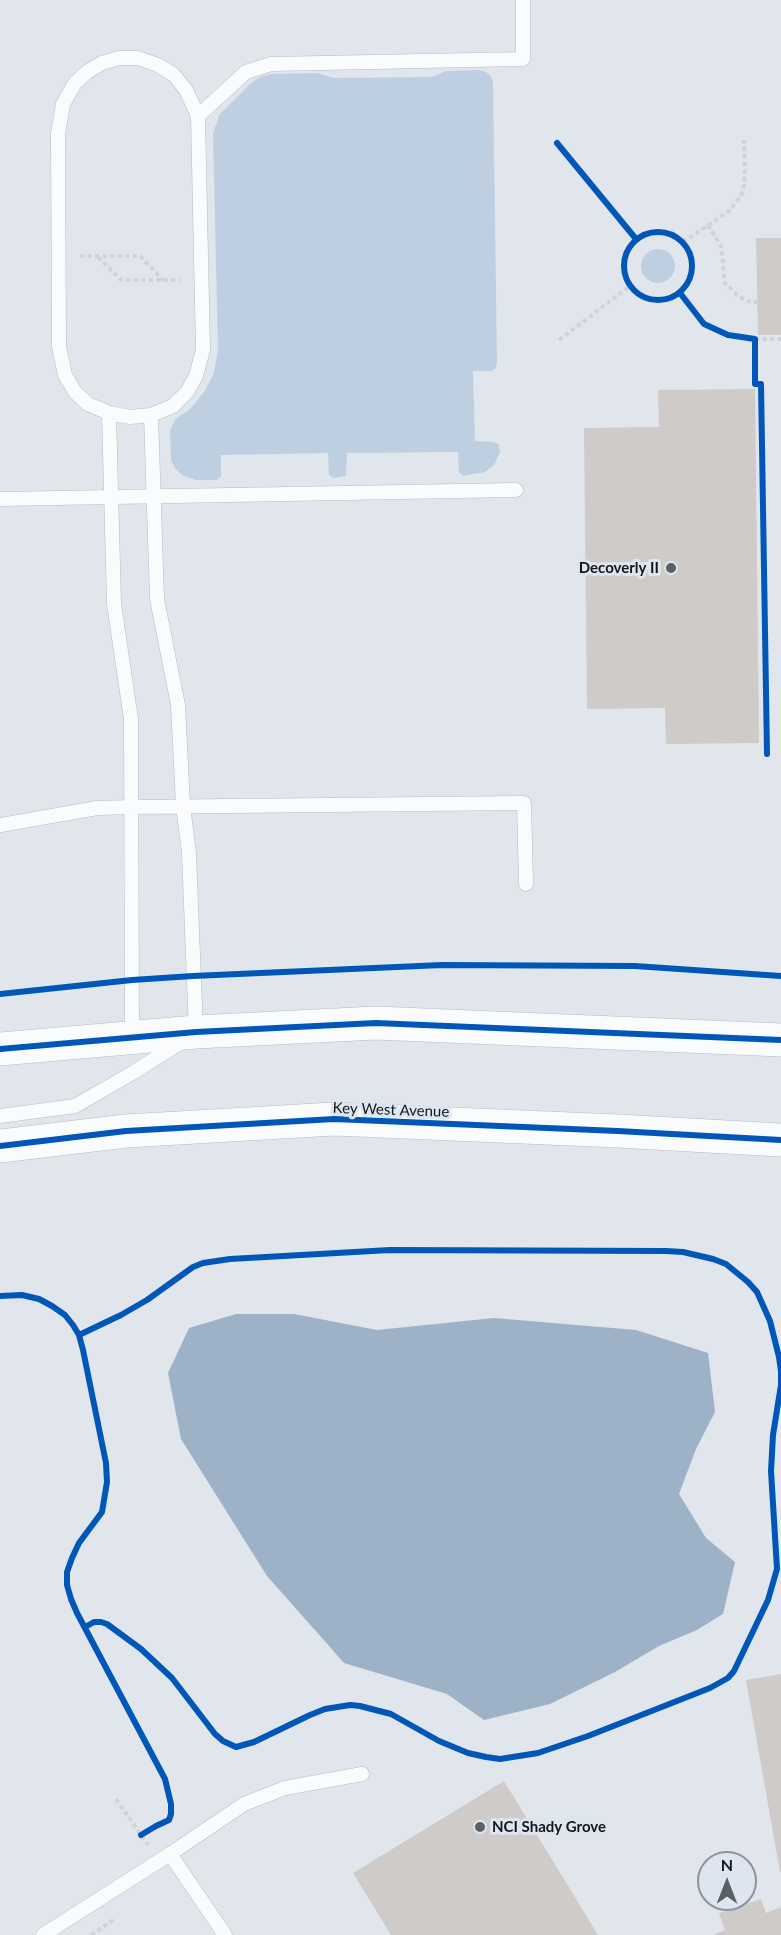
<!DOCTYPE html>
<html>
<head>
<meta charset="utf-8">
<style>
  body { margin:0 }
  #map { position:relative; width:781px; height:1935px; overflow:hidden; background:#e1e6ec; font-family:Lato,sans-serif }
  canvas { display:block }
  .north { position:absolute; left:697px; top:1851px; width:60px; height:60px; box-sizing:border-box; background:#dde6f0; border:2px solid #8d939a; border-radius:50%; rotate:0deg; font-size:16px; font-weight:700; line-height:24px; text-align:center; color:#14171a }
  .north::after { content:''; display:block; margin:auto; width:21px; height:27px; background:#5c5f64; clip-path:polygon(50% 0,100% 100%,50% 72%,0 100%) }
</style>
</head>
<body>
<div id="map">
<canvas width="781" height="1935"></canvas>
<div class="north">N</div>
</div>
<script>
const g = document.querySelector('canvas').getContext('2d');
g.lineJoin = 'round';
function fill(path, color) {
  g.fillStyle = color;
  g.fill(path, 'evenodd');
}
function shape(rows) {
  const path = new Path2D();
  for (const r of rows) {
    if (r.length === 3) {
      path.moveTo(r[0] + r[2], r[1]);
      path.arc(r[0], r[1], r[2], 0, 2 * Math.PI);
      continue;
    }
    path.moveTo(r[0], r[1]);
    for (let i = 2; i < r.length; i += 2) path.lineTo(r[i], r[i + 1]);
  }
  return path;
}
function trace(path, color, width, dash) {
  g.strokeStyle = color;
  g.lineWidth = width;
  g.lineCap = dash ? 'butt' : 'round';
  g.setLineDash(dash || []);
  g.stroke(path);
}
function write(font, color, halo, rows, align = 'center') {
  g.font = font + ' Lato,sans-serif';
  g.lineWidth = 6;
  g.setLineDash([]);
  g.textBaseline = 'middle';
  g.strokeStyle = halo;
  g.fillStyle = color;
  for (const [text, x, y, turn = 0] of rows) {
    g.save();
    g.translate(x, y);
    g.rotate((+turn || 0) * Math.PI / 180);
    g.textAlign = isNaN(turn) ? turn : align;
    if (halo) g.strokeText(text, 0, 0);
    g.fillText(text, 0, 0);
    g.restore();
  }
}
fill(shape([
  [478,70,486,72,490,75,493,82,497,363,495,369,491,371,473,371,475,441,493,442,499,444,500,452,494,465,485,472,463,476,459,472,458,452,347,453,346,476,334,478,329,475,328,453,221,455,221,476,217,480,196,480,182,475,175,468,171,460,170,431,175,420,191,408,204,392,214,373,218,349,213,133,220,114,251,83,262,76,270,74,317,73,334,78,432,77,446,71],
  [658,266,17]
]), '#becfe2');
fill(shape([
  [236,1314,294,1314,377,1330,494,1318,636,1330,708,1353,715,1412,696,1449,679,1494,706,1538,735,1562,723,1614,697,1630,659,1646,615,1672,550,1704,484,1720,447,1694,344,1663,267,1576,181,1439,168,1373,189,1328]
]), '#9db1c7');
fill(shape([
  [756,238,781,238,781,335,758,335],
  [755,389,759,743,666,744,665,708,587,709,584,428,659,427,658,390],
  [781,1674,781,1872,780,1872,746,1680],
  [504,1781,598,1935,391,1935,353,1873],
  [761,1899,766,1913,781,1907,781,1935,713,1935,725,1930,719,1913]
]), '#cecbc8');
const lane = shape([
  [198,116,186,90,174,75,158,65,138,58,119,58,102,63,87,72,75,83,63,104,58,134,59,347,65,375,75,392,88,404,109,413,130,417,151,415,173,406,187,392,196,376,203,350,198,116,246,72,271,64,523,59,523,0],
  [109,413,114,604,131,719,132,1037],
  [151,415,157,599,178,705,183,806,189,853,196,1032],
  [0,499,516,490],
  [0,825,97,808,131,807,524,803,526,884],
  [0,1116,75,1106,134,1072,181,1042],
  [170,1854,244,1804,285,1788,362,1774],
  [43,1935,170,1854,225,1935]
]);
const primary = shape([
  [0,1049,196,1032,376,1023,781,1040],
  [0,1146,126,1131,334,1119,618,1131,781,1140]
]);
trace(lane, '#b7bbbf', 15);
trace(primary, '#b7bbbf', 34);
trace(shape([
  [708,225,721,246,725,283,738,296,747,301,757,302],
  [683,242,729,211,741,196,744,186,745,174,744,140],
  [80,256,140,256,163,280],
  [98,257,121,280,180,280],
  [755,339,781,339],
  [559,340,630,286],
  [116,1799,148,1845],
  [91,1935,115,1919]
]), '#d3d3d5', 4, [4.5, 3]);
trace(lane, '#fafbfc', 14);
trace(primary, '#fafbfc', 33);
trace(shape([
  [557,143,636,239],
  [658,266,34],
  [680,293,704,324,728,335,755,339,755,384,761,384,767,754],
  [0,994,132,980,193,976,442,965,635,966,781,976],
  [0,1049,196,1032,376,1023,781,1040],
  [0,1146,126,1131,334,1119,618,1131,781,1140],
  [0,1296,22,1295,39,1299,52,1306,65,1315,73,1325,79,1335,83,1350,106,1463,107,1482,102,1512,79,1543,72,1558,67,1572,67,1585,71,1599,77,1613,165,1779,171,1804,171,1814,169,1820,156,1826,141,1835],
  [79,1335,121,1315,147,1300,193,1267,203,1263,230,1259,390,1250,666,1251,683,1252,713,1259,726,1264,748,1282,757,1292,770,1321,779,1357,781,1371,781,1385,773,1435,771,1471,777,1569,768,1600,734,1671,728,1678,710,1688,588,1736,538,1753,500,1759,486,1757,468,1753,439,1741,391,1714,360,1706,350,1705,325,1709,310,1715,254,1742,236,1747,223,1741,215,1734,172,1678,141,1649,107,1624,101,1622,94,1622,85,1627]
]), '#0057b8', 6);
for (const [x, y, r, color] of [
  [671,568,6,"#5c5f64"],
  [480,1827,6,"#5c5f64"]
]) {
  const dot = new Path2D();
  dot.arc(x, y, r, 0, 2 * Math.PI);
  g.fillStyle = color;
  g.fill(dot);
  trace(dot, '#dde6f0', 2);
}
write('bold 15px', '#14171a', '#dde6f0', [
  ["Decoverly II",659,568],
  ["NCI Shady Grove",492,1827,"left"]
], 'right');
write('15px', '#14171a', '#dde6f0', [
  ["Key West Avenue",391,1110,2]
]);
</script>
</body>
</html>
